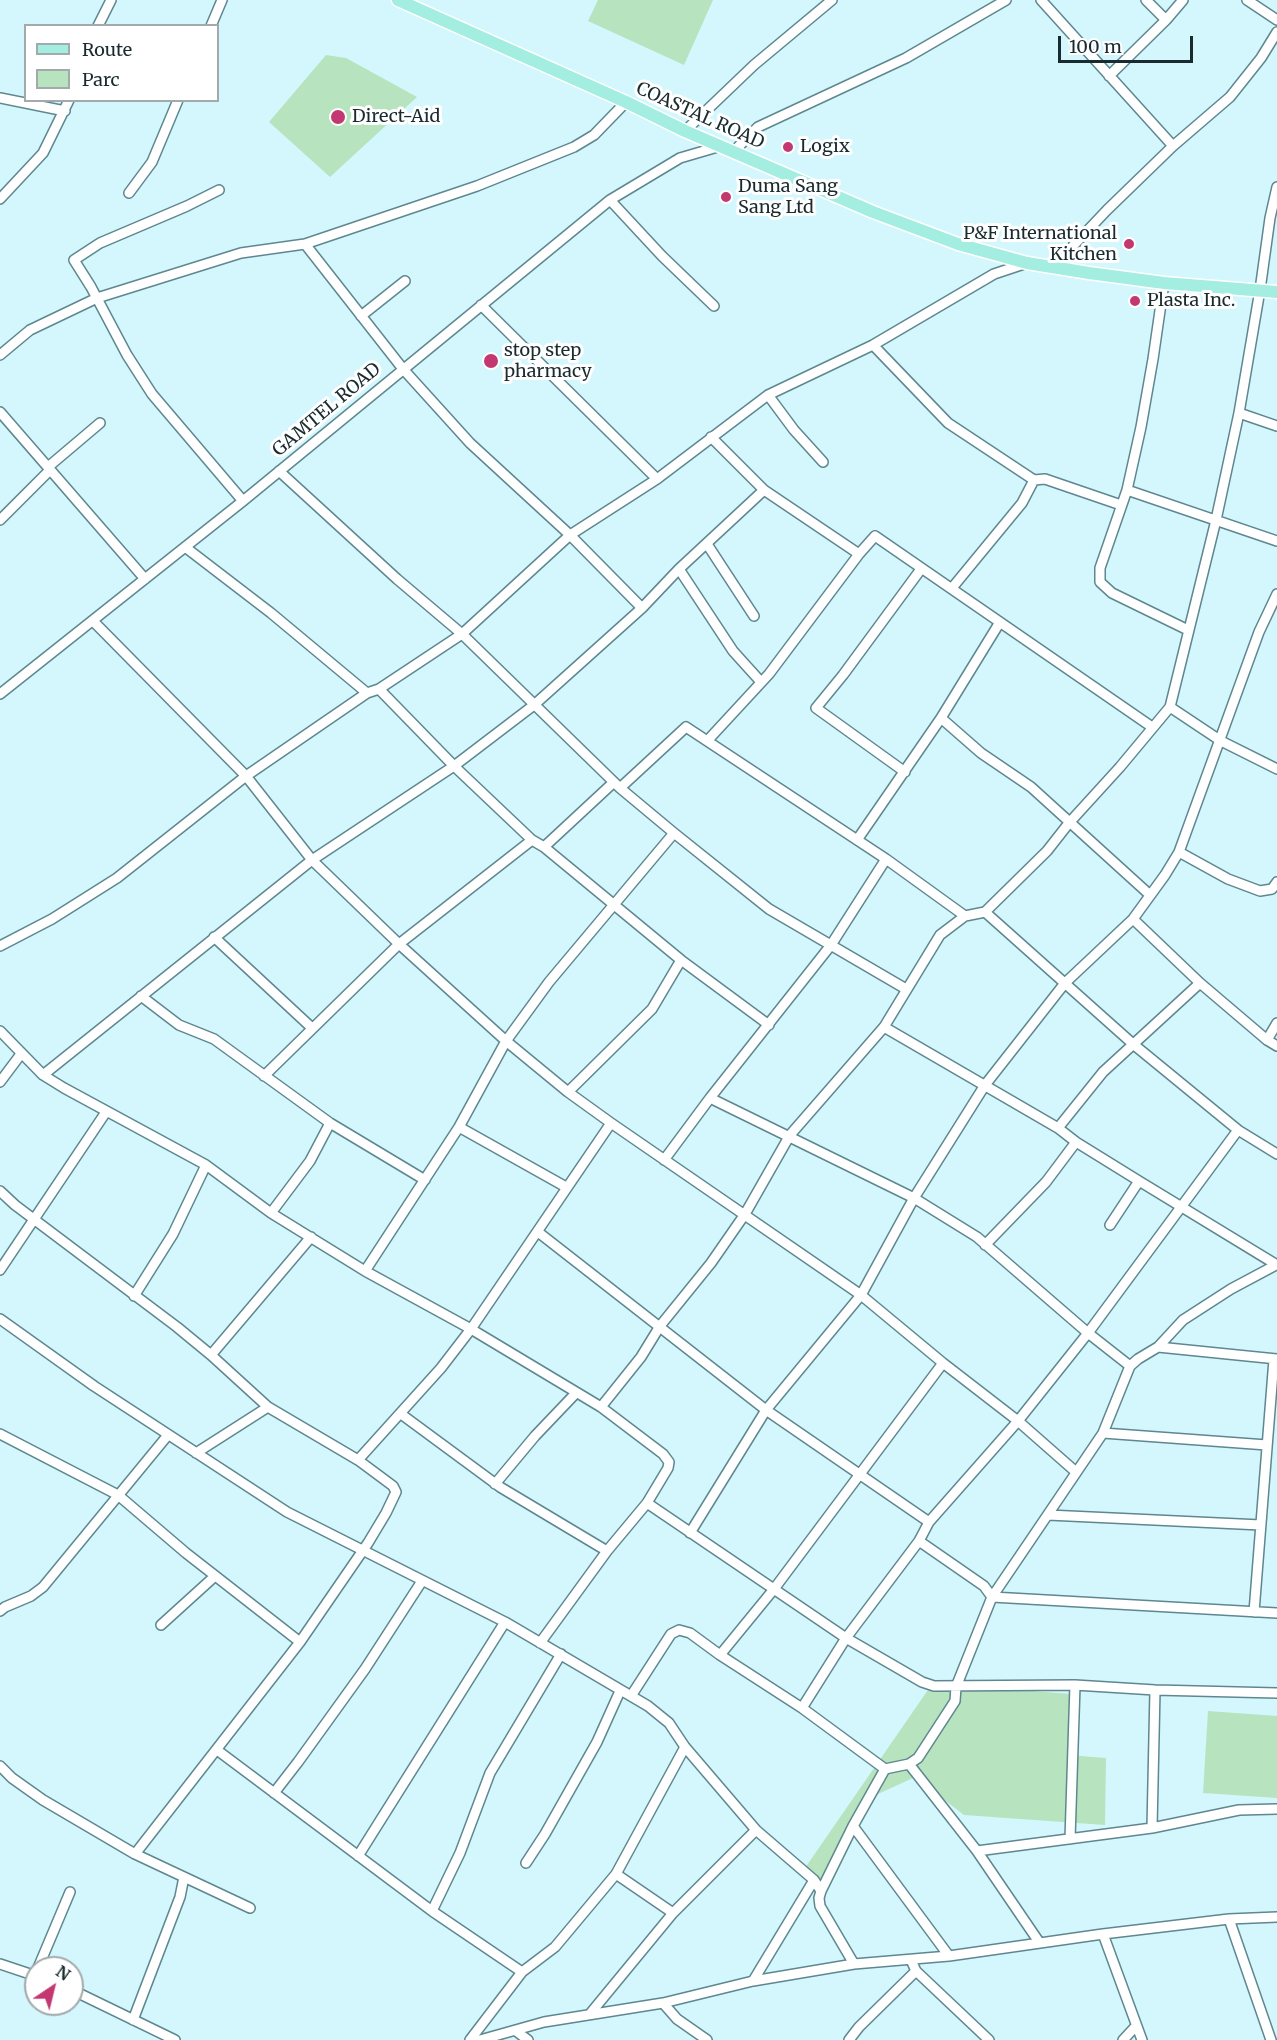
<!DOCTYPE html>
<html>
<head>
<meta charset="utf-8">
<style>
  body { margin:0 }
  #map { position:relative; width:1277px; height:2040px; overflow:hidden; background:#d3f7fd; font-family:Merriweather,serif }
  canvas { display:block }
  .legend { position:absolute; left:24px; top:24px; width:195px; height:78px; box-sizing:border-box; background:#fff; border:2px solid #a3aaac; margin:0; padding:8px 10px; list-style:none; font-size:18px; color:#1a2b2f }
  .legend li { display:flex; align-items:center; gap:12px; height:30px }
  .legend b { width:30px; border:2px solid #a3aaac }
  .north { position:absolute; left:24px; top:1956px; width:60px; height:60px; box-sizing:border-box; background:#fff; border:2px solid #a3aaac; border-radius:50%; rotate:35deg; font-size:16px; font-weight:700; line-height:24px; text-align:center; color:#1a2b2f }
  .north::after { content:''; display:block; margin:auto; width:21px; height:27px; background:#c33870; clip-path:polygon(50% 0,100% 100%,50% 72%,0 100%) }
  .scale { position:absolute; left:1058px; top:36px; width:135px; height:27px; box-sizing:border-box; border:3px solid #1a2b2f; border-top:0; padding-left:8px; font-size:18px; line-height:21px; white-space:nowrap; color:#1a2b2f; -webkit-text-stroke:4px #fff; paint-order:stroke }
</style>
</head>
<body>
<div id="map">
<canvas width="1277" height="2040"></canvas>
<ul class="legend">
<li><b style="height:8px;background:#a3eee1"></b>Route</li>
<li><b style="height:16px;background:#b7e4bf"></b>Parc</li>
</ul>
<div class="north">N</div>
<div class="scale">100 m</div>
</div>
<script>
const g = document.querySelector('canvas').getContext('2d');
g.lineJoin = 'round';
function fill(path, color) {
  g.fillStyle = color;
  g.fill(path, 'evenodd');
}
function shape(rows) {
  const path = new Path2D();
  for (const r of rows) {
    path.moveTo(r[0], r[1]);
    for (let i = 2; i < r.length; i += 2) path.lineTo(r[i], r[i + 1]);
  }
  return path;
}
function trace(path, color, width, dash) {
  g.strokeStyle = color;
  g.lineWidth = width;
  g.lineCap = dash ? 'butt' : 'round';
  g.setLineDash(dash || []);
  g.stroke(path);
}
function write(font, color, halo, rows, align = 'center') {
  g.font = font + ' Merriweather,serif';
  g.lineWidth = 6;
  g.setLineDash([]);
  g.textBaseline = 'middle';
  g.strokeStyle = halo;
  g.fillStyle = color;
  for (const [text, x, y, turn = 0] of rows) {
    g.save();
    g.translate(x, y);
    g.rotate((+turn || 0) * Math.PI / 180);
    g.textAlign = isNaN(turn) ? turn : align;
    if (halo) g.strokeText(text, 0, 0);
    g.fillText(text, 0, 0);
    g.restore();
  }
}
fill(shape([
  [598,0,713,0,684,65,588,21],
  [326,55,346,58,417,97,330,177,269,122],
  [969,1686,1071,1694,1068,1755,1106,1758,1105,1825,964,1815,925,1785,913,1778,878,1794,823,1882,805,1868,930,1687],
  [1208,1711,1277,1716,1277,1798,1203,1793]
]), '#b7e4bf');
const minor = shape([
  [1041,0,1173,146],
  [1146,0,1166,20],
  [1247,0,1277,20],
  [98,26,111,0],
  [211,26,222,0],
  [1109,76,1166,20,1183,0],
  [0,98,65,111],
  [685,131,754,65,832,0],
  [734,151,758,127,906,58,1006,0],
  [219,190,187,206,100,243,74,260,91,287,127,355,152,394,243,501],
  [129,193,152,162,178,100],
  [0,199,43,153,69,100],
  [610,200,662,256,714,306],
  [305,244,403,369,470,443,570,535,642,608],
  [1057,268,1072,247,1107,210,1173,146,1230,97,1261,58,1277,32],
  [1164,283,1153,359,1141,427,1127,490,1100,568,1100,582,1112,593,1188,630],
  [481,305,657,479],
  [361,316,405,281],
  [873,345,948,423,1034,480],
  [0,355,30,330,97,298,241,253,305,244,477,186,574,147,594,135,626,102],
  [768,395,794,430,823,462],
  [0,412,145,579],
  [1239,413,1277,426],
  [711,437,764,490,859,554],
  [48,467,100,423],
  [279,471,397,579,462,634,620,788,674,833,769,909,906,989],
  [1127,490,1277,541],
  [0,520,50,470],
  [707,544,754,616],
  [185,547,271,613,367,693],
  [679,569,733,651,761,682],
  [952,588,1022,503,1034,480,1045,479,1121,505],
  [93,621,246,776,312,860,399,944,506,1041,568,1092,611,1123,861,1295,943,1363,1018,1421,1076,1472],
  [379,689,454,766,532,840,544,847,681,960,769,1025],
  [0,694,243,501,610,200,680,158,721,146],
  [1170,707,1221,741,1277,769],
  [941,718,981,753,1031,787,1150,895],
  [708,740,769,674,859,554,875,536,1152,727],
  [905,772,816,708,843,675,921,569],
  [620,788,686,727,886,859,965,916],
  [857,840,941,718,1000,622],
  [544,847,614,782],
  [1179,852,1228,879,1260,891,1272,889,1277,882],
  [985,912,1133,1044,1238,1130,1277,1154],
  [1133,919,1200,983,1267,1040,1277,1046],
  [214,937,312,1028],
  [0,946,52,919,117,878,246,776,367,693,379,689,462,634,570,535,657,479,768,395,873,345,994,274,1027,263],
  [141,996,179,1025,214,1039,330,1123,425,1180],
  [884,1027,1058,1128,1076,1142,1139,1181,1277,1265],
  [0,1031,43,1075,64,1088,206,1165,271,1213,365,1271,471,1329,601,1407,663,1454,669,1462,668,1468,647,1503,607,1551,540,1643],
  [1267,1040,1277,1023],
  [43,1075,312,860,454,766,534,705,642,608,679,569,764,490],
  [264,1076,399,944,532,840],
  [0,1082,21,1054],
  [568,1092,652,1009,681,960],
  [710,1098,914,1198,977,1237,1088,1333,1130,1366],
  [459,1127,566,1187],
  [1058,1128,1103,1072,1200,983],
  [664,1160,710,1098,831,945,886,859],
  [0,1191,15,1205,177,1327,211,1355,268,1407,358,1460,393,1486,396,1492,386,1513,368,1543,300,1642,135,1854],
  [271,1213,310,1161,330,1123],
  [1110,1225,1139,1181],
  [538,1232,766,1410,929,1522],
  [985,1245,1046,1182,1076,1142],
  [0,1270,106,1112],
  [365,1271,459,1127,506,1041,549,982,674,833],
  [134,1296,173,1234,206,1165],
  [0,1319,94,1386,287,1512,505,1622,648,1706,669,1723,685,1747,756,1830,814,1880,821,1891,819,1898,820,1906,854,1964],
  [1158,1347,1277,1359],
  [211,1355,311,1237],
  [601,1407,641,1357,660,1326,711,1263,745,1214,790,1135,884,1027,940,935,965,916,985,912,1047,851,1069,823,1120,767,1170,707,1216,520,1239,413,1260,290,1270,218,1277,187],
  [401,1414,500,1487,607,1551],
  [1103,1433,1267,1445],
  [0,1434,118,1495,186,1553,300,1642],
  [196,1453,268,1407],
  [358,1460,441,1368,471,1329,611,1123],
  [495,1484,535,1436,576,1393],
  [647,1503,846,1638,922,1682,934,1686,1075,1685,1155,1690,1277,1693],
  [1048,1515,1261,1525],
  [690,1533,766,1410,861,1295,914,1198,985,1085,1065,983,1133,919,1165,875,1179,852,1259,632,1277,594],
  [919,1541,984,1586,992,1597,1277,1613],
  [0,1611,5,1607,31,1596,43,1587,168,1435],
  [1254,1612,1274,1359],
  [161,1625,215,1576],
  [720,1655,774,1589,943,1363],
  [631,1696,671,1634,679,1630,690,1633,720,1655,802,1708,885,1769,909,1764,918,1758,955,1701,956,1687,992,1597,1103,1433,1130,1366,1138,1359,1158,1347,1183,1320,1231,1289,1276,1265],
  [802,1708,846,1638,919,1541,929,1522,1018,1421,1088,1333,1238,1130],
  [217,1750,432,1911,522,1972],
  [909,1764,977,1851,1039,1942],
  [0,1766,12,1778,43,1800,135,1854,250,1908],
  [274,1793,298,1762,365,1669,422,1581],
  [853,1826,949,1956],
  [1152,1828,1155,1690],
  [1070,1839,1075,1685],
  [977,1851,1152,1828,1239,1810,1277,1809],
  [358,1856,505,1622],
  [526,1863,545,1834,597,1742,620,1691],
  [821,1891,853,1826,885,1769],
  [432,1911,460,1853,490,1773,561,1654],
  [673,1913,756,1830],
  [1229,1919,1271,2040],
  [1103,1934,1142,2040],
  [0,1964,36,1976],
  [38,1968,70,1892],
  [916,1971,989,2040],
  [753,1981,814,1880],
  [72,1990,175,2040],
  [663,2003,677,2019,707,2040],
  [589,2015,673,1913,616,1874],
  [133,2020,180,1897,184,1877],
  [516,2031,528,2040],
  [470,2040,522,1972,555,1947,616,1874,685,1747],
  [480,2040,544,2022,663,2003,753,1981,854,1964,949,1956,1103,1934,1229,1919,1277,1917],
  [849,2040,859,2027,916,1971,911,1960],
  [1123,2040,1136,2026]
]);
const major = shape([
  [398,0,626,102,685,131,873,212,958,244,1027,263,1089,273,1164,283,1277,292]
]);
trace(minor, '#5e878f', 12);
trace(major, '#fff', 15);
trace(minor, '#fff', 9);
trace(major, '#a3eee1', 12);
for (const [x, y, r, color] of [
  [338,117,8,"#c33870"],
  [788,147,6,"#c33870"],
  [726,197,6,"#c33870"],
  [1129,244,6,"#c33870"],
  [1135,301,6,"#c33870"],
  [491,361,8,"#c33870"]
]) {
  const dot = new Path2D();
  dot.arc(x, y, r, 0, 2 * Math.PI);
  g.fillStyle = color;
  g.fill(dot);
  trace(dot, '#fff', 2);
}
write('18px', '#1a2b2f', '#fff', [
  ["COASTAL ROAD",700,116,24],
  ["GAMTEL ROAD",327,410,-40]
]);
write('18px', '#1a2b2f', '#fff', [
  ["Direct-Aid",352,117],
  ["Logix",800,147],
  ["Duma Sang",738,187],
  ["Sang Ltd",738,208],
  ["P&F International",1117,234,"right"],
  ["Kitchen",1117,255,"right"],
  ["Plasta Inc.",1147,301],
  ["stop step",504,351],
  ["pharmacy",504,372]
], 'left');
</script>
</body>
</html>
